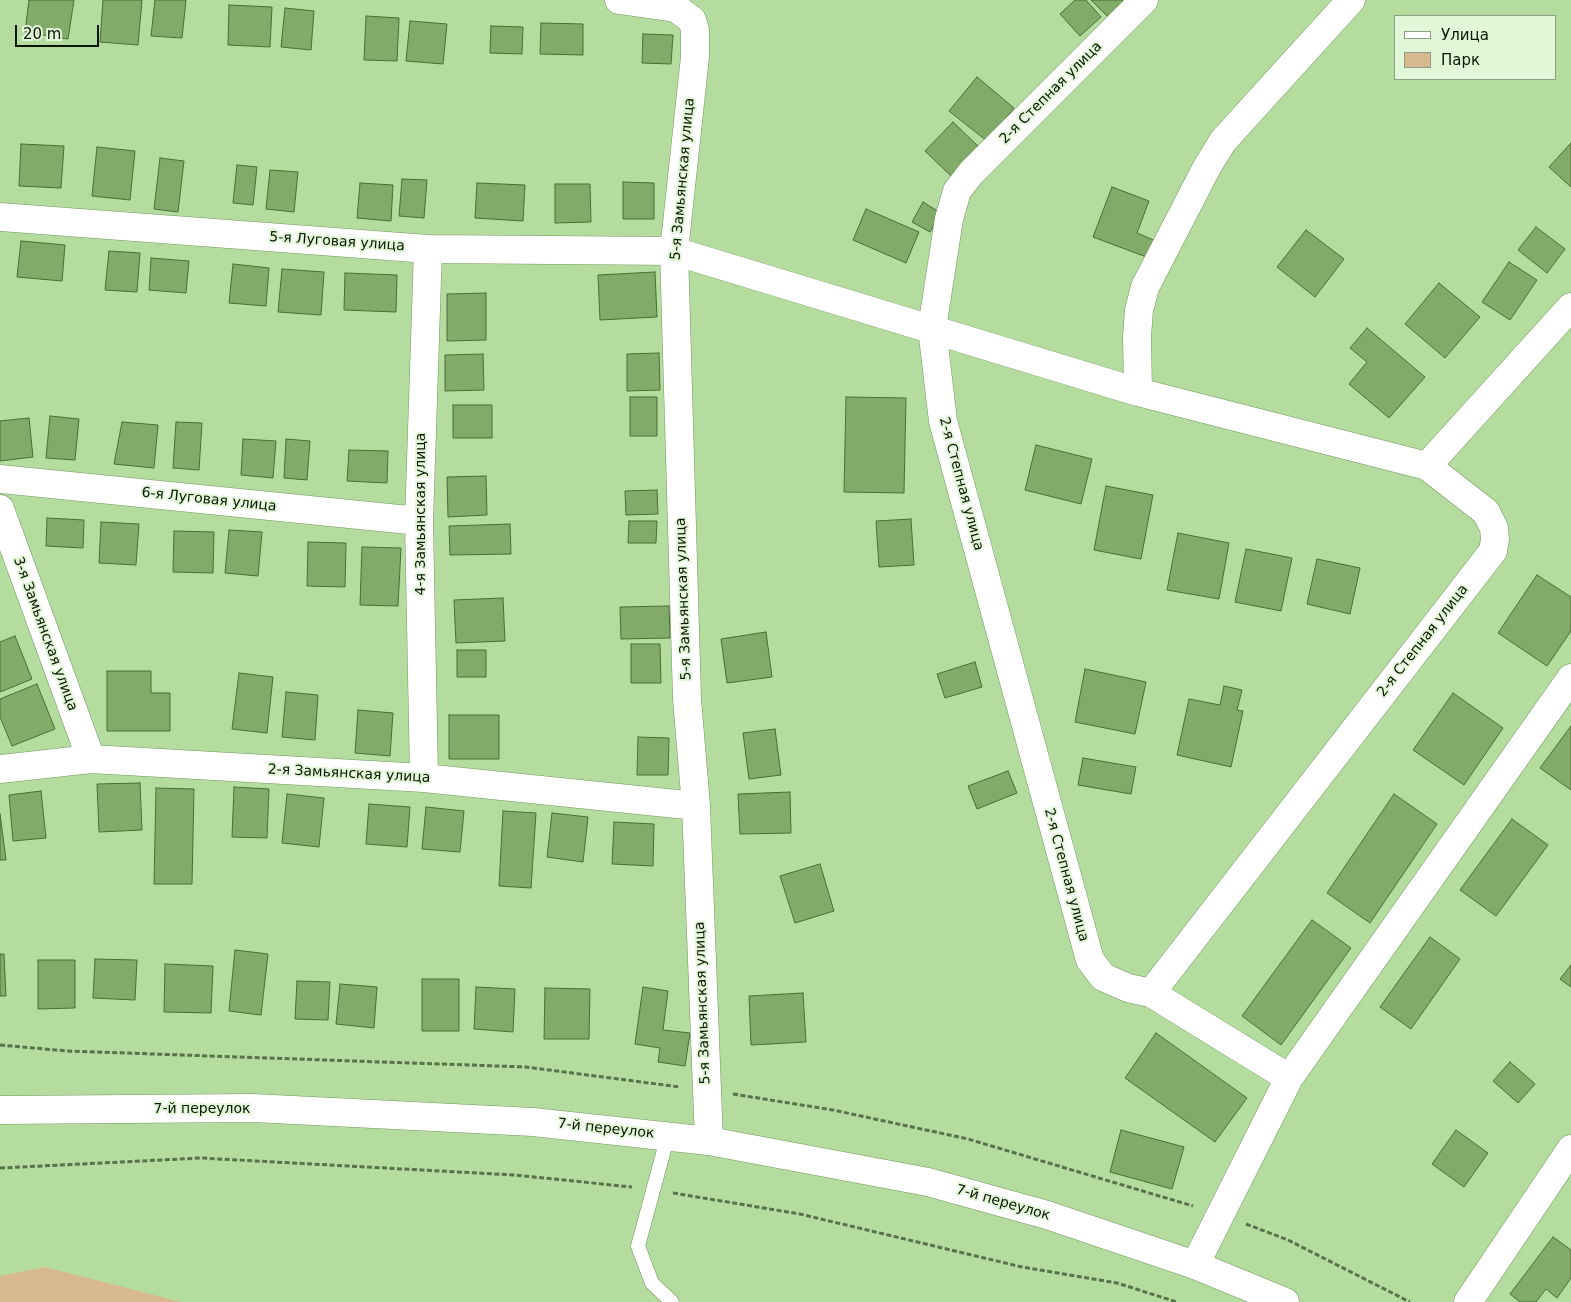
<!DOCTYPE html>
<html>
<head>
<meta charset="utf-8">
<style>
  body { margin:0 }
  #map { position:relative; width:1571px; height:1302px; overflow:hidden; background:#b5dc9f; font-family:"DejaVu Sans",sans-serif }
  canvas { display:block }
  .legend { position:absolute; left:1394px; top:15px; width:162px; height:65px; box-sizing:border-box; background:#e2f6d8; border:1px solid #8b9d82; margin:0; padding:6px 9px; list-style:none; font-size:15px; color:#091702 }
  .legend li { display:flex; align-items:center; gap:10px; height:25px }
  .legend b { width:25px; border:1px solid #8b9d82 }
  .scale { position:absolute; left:15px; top:25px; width:84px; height:22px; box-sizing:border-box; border:2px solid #091702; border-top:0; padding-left:6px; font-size:15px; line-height:18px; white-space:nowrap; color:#091702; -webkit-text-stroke:4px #e2f6d8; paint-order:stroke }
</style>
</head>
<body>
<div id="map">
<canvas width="1571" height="1302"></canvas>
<ul class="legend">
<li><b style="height:6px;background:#fff"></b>Улица</li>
<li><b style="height:14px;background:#d8b88e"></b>Парк</li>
</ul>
<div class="scale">20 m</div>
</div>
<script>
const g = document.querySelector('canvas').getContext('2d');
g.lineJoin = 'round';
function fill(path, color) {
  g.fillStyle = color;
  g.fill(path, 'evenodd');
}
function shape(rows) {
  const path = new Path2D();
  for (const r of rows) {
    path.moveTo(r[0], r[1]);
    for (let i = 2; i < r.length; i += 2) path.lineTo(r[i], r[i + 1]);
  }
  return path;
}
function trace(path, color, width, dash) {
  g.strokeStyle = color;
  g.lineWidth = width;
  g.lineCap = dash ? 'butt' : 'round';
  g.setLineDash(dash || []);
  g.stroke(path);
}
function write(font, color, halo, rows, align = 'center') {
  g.font = font + ' "DejaVu Sans",sans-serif';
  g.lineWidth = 4;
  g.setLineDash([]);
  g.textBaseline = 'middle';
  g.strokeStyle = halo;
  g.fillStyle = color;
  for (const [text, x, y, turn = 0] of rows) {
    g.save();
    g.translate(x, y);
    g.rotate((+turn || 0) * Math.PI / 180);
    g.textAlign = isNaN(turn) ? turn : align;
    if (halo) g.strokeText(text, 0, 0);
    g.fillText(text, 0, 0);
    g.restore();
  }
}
fill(shape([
  [45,1267,181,1302,0,1302,0,1276]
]), '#d8b88e');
const building = shape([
  [29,0,74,0,68,39,25,32,29,0],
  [103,0,142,0,138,45,100,42,103,0],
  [155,0,186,0,182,38,151,36,155,0],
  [1075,0,1086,0,1101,17,1080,36,1060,14,1075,0],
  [1091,0,1130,0,1110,19,1091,0],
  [229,5,272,7,270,47,228,45,229,5],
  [285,8,314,11,311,50,281,47,285,8],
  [366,16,399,18,397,61,364,60,366,16],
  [410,21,447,24,443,64,406,61,410,21],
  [541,23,583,24,583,55,540,54,541,23],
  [491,26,523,27,522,54,490,53,491,26],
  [643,34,673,35,671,64,642,63,643,34],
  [977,77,1014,108,987,141,949,111,977,77],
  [953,122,980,148,952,177,925,151,953,122],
  [1571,143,1571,187,1549,167,1571,143],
  [21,144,64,146,61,188,19,186,21,144],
  [97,147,135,151,130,200,92,196,97,147],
  [160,158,184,161,178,212,154,209,160,158],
  [237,165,257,167,253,205,233,203,237,165],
  [270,170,298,172,294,212,266,209,270,170],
  [402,179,427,180,424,218,399,216,402,179],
  [623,182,654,183,654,219,623,219,623,182],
  [360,183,393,185,391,221,357,218,360,183],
  [477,183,525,185,523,221,475,218,477,183],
  [555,184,590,184,591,222,555,223,555,184],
  [1112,187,1149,201,1137,233,1156,241,1149,258,1093,237,1112,187],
  [923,202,941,213,930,232,912,222,923,202],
  [866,209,919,232,906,263,853,240,866,209],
  [1536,227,1565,249,1547,273,1518,250,1536,227],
  [1306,230,1344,259,1315,297,1277,267,1306,230],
  [21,241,65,245,62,281,17,277,21,241],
  [109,251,140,253,137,292,105,290,109,251],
  [151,258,189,261,186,293,149,290,151,258],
  [1509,262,1537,280,1510,320,1482,302,1509,262],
  [233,264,269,268,266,306,229,303,233,264],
  [282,269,324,272,321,315,278,312,282,269],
  [655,272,657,317,600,320,598,275,655,272],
  [345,273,397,275,396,312,344,310,345,273],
  [1439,283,1480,317,1445,358,1405,324,1439,283],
  [486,293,486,340,447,341,447,294,486,293],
  [1367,328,1425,377,1389,418,1349,384,1367,362,1350,348,1367,328],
  [659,353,660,390,627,391,627,354,659,353],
  [483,354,484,390,445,391,445,355,483,354],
  [630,397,657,397,657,436,630,436,630,397],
  [846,397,906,398,904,493,844,492,846,397],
  [453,405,492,405,492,438,453,438,453,405],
  [50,416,79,419,75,460,46,458,50,416],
  [29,418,33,457,0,461,0,421,29,418],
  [122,422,158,425,154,468,114,464,122,422],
  [176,422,202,423,199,470,173,468,176,422],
  [243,439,276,441,273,478,241,475,243,439],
  [286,439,310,441,307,480,284,478,286,439],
  [1036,445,1092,459,1081,504,1025,490,1036,445],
  [349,450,388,451,387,483,347,481,349,450],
  [486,476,487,515,448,517,447,477,486,476],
  [1106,486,1153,495,1141,559,1094,550,1106,486],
  [657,490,658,514,626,515,625,491,657,490],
  [47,518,84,520,83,548,46,546,47,518],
  [911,519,914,565,879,567,876,521,911,519],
  [629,521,657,521,656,543,628,543,629,521],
  [101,522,139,524,136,565,99,563,101,522],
  [510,524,511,554,450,555,449,526,510,524],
  [229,530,262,532,258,576,225,573,229,530],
  [174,531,214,532,213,573,173,572,174,531],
  [1178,533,1229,543,1219,599,1167,590,1178,533],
  [308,542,346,543,345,587,307,586,308,542],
  [362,547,401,548,398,606,360,605,362,547],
  [1246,549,1292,558,1281,611,1235,602,1246,549],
  [1317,559,1360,568,1350,614,1307,604,1317,559],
  [1537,575,1571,597,1571,631,1547,666,1498,633,1537,575],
  [503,598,505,641,456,643,454,600,503,598],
  [669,606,670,638,621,639,620,607,669,606],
  [766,632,772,677,727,683,721,639,766,632],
  [15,636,32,679,0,692,0,642,15,636],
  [631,644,660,644,661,683,631,683,631,644],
  [457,650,486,650,486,677,457,677,457,650],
  [975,662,982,687,945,698,937,674,975,662],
  [1085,669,1146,682,1135,734,1075,722,1085,669],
  [107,671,151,671,151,693,170,693,170,731,107,731,107,671],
  [239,673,273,677,267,733,232,729,239,673],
  [37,684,55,729,12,746,0,717,0,699,37,684],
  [1224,686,1242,690,1237,710,1243,711,1231,767,1177,755,1189,699,1220,705,1224,686],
  [286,692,318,695,315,740,282,737,286,692],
  [1453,693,1503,728,1464,785,1413,750,1453,693],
  [358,710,393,713,390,756,355,753,358,710],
  [449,715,499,715,499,759,449,759,449,715],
  [1571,726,1571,790,1540,768,1571,726],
  [775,729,781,775,749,779,743,733,775,729],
  [638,737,669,738,668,775,637,775,638,737],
  [1083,758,1136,767,1131,794,1078,785,1083,758],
  [1008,771,1017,793,977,809,968,786,1008,771],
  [140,783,142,830,99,832,97,784,140,783],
  [234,787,269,789,267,838,232,837,234,787],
  [156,788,194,789,192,884,154,884,156,788],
  [41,791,46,838,13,841,9,795,41,791],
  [790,792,791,833,740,834,738,794,790,792],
  [287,794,324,798,319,847,282,843,287,794],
  [1394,794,1437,824,1370,923,1327,893,1394,794],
  [369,804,410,807,407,847,366,844,369,804],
  [426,807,464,811,460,852,422,849,426,807],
  [503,811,536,813,531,888,499,886,503,811],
  [552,813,588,817,583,862,547,857,552,813],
  [0,814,6,860,0,860,0,814],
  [1512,819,1548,845,1496,916,1460,890,1512,819],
  [614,822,654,824,653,866,612,864,614,822],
  [820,864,834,911,795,923,780,876,820,864],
  [1312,920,1351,948,1281,1045,1242,1016,1312,920],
  [1430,937,1460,959,1411,1029,1380,1007,1430,937],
  [235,950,268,954,261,1015,229,1011,235,950],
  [0,954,4,954,6,996,0,996,0,954],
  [95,959,137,960,135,1000,93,998,95,959],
  [38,960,75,960,75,1008,38,1009,38,960],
  [165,964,213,966,211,1013,164,1012,165,964],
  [1571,965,1571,987,1560,979,1571,965],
  [422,979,459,979,459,1031,422,1031,422,979],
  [297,981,330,982,328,1020,295,1019,297,981],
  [340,984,377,987,374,1028,336,1024,340,984],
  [476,987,515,989,513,1032,474,1029,476,987],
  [643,987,668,991,663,1030,690,1033,685,1066,658,1062,660,1048,635,1044,643,987],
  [545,988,590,989,589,1039,544,1039,545,988],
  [803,993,806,1042,751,1045,749,996,803,993],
  [1156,1033,1247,1098,1215,1142,1125,1078,1156,1033],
  [1510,1062,1535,1084,1518,1103,1493,1081,1510,1062],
  [1121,1130,1184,1147,1172,1189,1110,1172,1121,1130],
  [1456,1130,1488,1153,1464,1187,1432,1164,1456,1130],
  [1553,1237,1571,1250,1571,1278,1557,1298,1546,1289,1536,1302,1520,1302,1510,1294,1553,1237]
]);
fill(building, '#82ab69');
trace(building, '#4a6c35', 1);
const service = shape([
  [668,1135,638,1246,652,1283,672,1302]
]);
const minor = shape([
  [619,0,676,8,692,20,695,30,695,57,674,251,687,699,696,806,709,1141],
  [1144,0,971,173,957,191,949,219,932,328,943,421,1090,960,1103,977,1128,988,1151,993],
  [0,217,428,249,674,251,1138,392,1427,466],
  [1138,392,1137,336,1139,310,1145,287,1207,167,1223,141,1351,0],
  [0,479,419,521],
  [0,509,91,759],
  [0,769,91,759,424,778,696,806],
  [424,778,419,521,428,249],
  [1289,1078,1151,993,1493,551,1495,539,1494,528,1486,512,1427,466,1571,307],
  [1195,1265,1289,1078,1571,678],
  [1468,1302,1571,1149]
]);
const tertiary = shape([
  [0,1110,253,1108,533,1122,709,1141,928,1182,1047,1215,1195,1265,1285,1302]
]);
trace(service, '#71965c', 15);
trace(minor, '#71965c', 29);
trace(tertiary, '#71965c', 29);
trace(shape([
  [0,1045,67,1051,526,1067,680,1087],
  [733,1094,833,1110,968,1139,1193,1206],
  [0,1168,201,1158,514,1175,632,1187],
  [673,1193,800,1214,1022,1267,1117,1283,1177,1302],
  [1246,1224,1288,1240,1410,1302]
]), '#58724a', 3, [5, 2.5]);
trace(service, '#fff', 14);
trace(minor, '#fff', 28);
trace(tertiary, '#fff', 28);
write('14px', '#091702', '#e2f6d8', [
  ["2-я Степная улица",1051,93,-45],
  ["5-я Замьянская улица",683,179,-85],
  ["5-я Луговая улица",337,242,4],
  ["2-я Степная улица",961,484,75],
  ["6-я Луговая улица",209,500,6],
  ["4-я Замьянская улица",421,514,-90],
  ["5-я Замьянская улица",684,599,-92],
  ["3-я Замьянская улица",45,634,70],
  ["2-я Степная улица",1423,641,-52],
  ["2-я Замьянская улица",349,774,3],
  ["2-я Степная улица",1066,875,75],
  ["5-я Замьянская улица",703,1003,-92],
  ["7-й переулок",202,1109],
  ["7-й переулок",606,1129,6],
  ["7-й переулок",1003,1203,16]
]);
</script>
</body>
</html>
